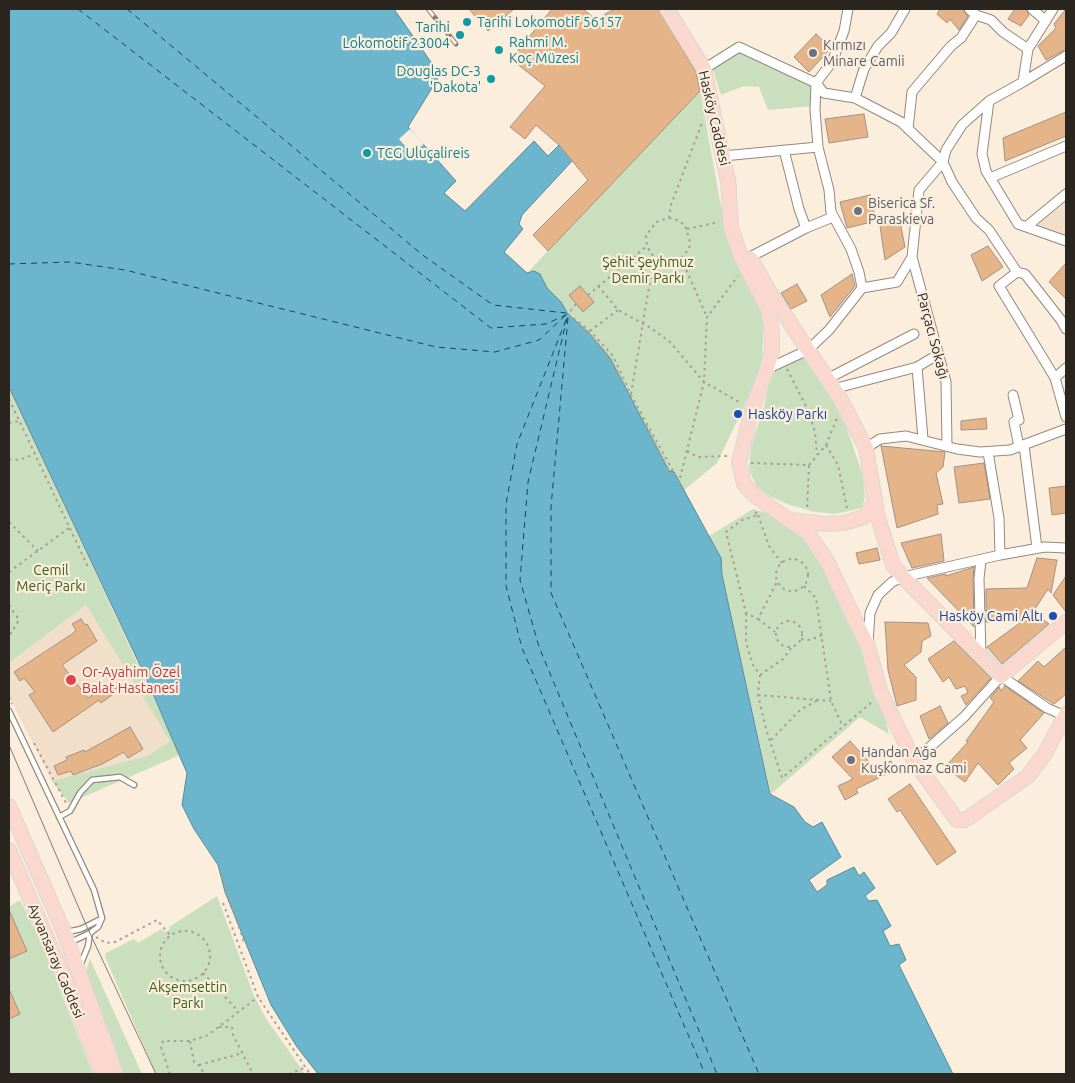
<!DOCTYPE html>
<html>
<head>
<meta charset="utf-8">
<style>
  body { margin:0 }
  #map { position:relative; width:1075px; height:1083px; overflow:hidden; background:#fbeedd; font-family:Ubuntu,sans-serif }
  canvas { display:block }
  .frame { position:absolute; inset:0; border:10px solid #2a251f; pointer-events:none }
</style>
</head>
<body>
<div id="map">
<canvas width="1075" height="1083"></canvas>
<div class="frame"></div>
</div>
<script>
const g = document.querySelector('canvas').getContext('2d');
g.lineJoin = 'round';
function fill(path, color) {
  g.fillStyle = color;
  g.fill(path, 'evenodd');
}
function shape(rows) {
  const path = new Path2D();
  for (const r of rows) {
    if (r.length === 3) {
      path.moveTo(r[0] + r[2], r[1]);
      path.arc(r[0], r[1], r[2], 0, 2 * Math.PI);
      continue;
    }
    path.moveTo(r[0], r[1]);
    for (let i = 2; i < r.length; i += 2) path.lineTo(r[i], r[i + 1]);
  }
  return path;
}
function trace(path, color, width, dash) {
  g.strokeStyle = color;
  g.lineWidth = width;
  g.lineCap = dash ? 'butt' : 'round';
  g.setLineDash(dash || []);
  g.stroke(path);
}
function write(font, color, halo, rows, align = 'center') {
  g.font = font + ' Ubuntu,sans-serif';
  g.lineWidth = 4.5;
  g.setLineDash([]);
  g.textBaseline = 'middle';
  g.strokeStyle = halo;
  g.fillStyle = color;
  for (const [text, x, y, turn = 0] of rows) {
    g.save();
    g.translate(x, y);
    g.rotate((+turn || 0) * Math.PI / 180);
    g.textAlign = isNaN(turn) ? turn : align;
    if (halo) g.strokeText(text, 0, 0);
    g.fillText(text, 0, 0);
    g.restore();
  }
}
fill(shape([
  [1066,202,1066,237,1036,226],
  [86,605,170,741,147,756,52,781,9,696,9,663]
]), '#f1dfca');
fill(shape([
  [744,52,811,85,812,106,768,110,759,87,744,86,721,95,713,70,717,62,737,53],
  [700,91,720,201,733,258,764,316,762,369,717,463,683,491,674,473,669,471,610,358,589,333,568,314,561,302,547,288,540,274,527,273],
  [804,352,844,420,863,476,865,497,862,508,835,514,815,512,790,505,771,497,757,487,749,470,751,447,764,406,773,366],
  [9,387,180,755,69,803,52,781,147,756,170,741,86,605,9,663],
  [753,509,791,520,808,533,868,647,889,734,860,717,771,794,722,575,721,558,709,536],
  [217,896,254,996,267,1020,305,1074,156,1074,105,957,106,953,134,939,138,943,161,929,165,932,170,929,169,927],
  [20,900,42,944,93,1074,9,1074,9,907],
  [90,959,142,1074,124,1074,85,974]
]), '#c9dfbd');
const water = shape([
  [9,9,394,9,440,75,408,127,456,181,444,193,465,211,534,141,548,156,559,145,573,160,522,215,519,224,523,229,504,252,527,273,534,271,540,274,547,288,561,302,568,314,589,333,610,358,669,471,674,472,709,536,721,558,722,575,770,794,794,807,805,822,813,827,822,822,841,857,809,880,817,892,827,885,827,880,854,867,859,876,864,872,875,888,865,896,869,901,877,900,891,926,883,931,890,946,899,944,906,960,899,965,953,1074,318,1074,297,1047,271,1005,225,892,218,865,194,829,182,805,187,773,146,678,9,387,9,9]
]);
fill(water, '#6cb6cd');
trace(water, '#588a99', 1);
fill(shape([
  [410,129,424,144,412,154,399,139]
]), '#fbeedd');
trace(shape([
  [78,9,491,328,546,324,568,314,528,482,520,580,539,647,717,1074],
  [127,9,424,256,493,305,566,313],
  [9,264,70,262,125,270,436,347,495,352,539,340,566,315],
  [568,318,551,507,551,593,759,1074],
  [566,320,517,444,506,504,506,586,522,648,705,1074]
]), '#074b5b', 1, [6, 5]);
const building = shape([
  [469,9,514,9,488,31,469,9],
  [552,9,583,9,599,22,605,14,615,9,658,9,696,72,700,91,548,251,533,235,588,180,559,145,536,125,525,139,510,127,545,86,511,59,552,9],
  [940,9,962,9,968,16,959,30,950,19,947,23,937,14,940,9],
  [1015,9,1026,9,1029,15,1021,26,1008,19,1015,9],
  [1066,9,1066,49,1046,60,1038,46,1056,28,1054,24,1066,9],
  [816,34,831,48,809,72,794,57,816,34],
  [1066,112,1066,136,1005,161,1003,138,1066,112],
  [864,114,868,137,829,143,825,119,864,114],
  [870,195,876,221,847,228,840,202,870,195],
  [899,217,905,247,885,260,880,226,899,217],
  [988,246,1003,267,982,281,971,255,988,246],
  [1066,263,1066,299,1049,282,1066,263],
  [852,274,855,286,830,317,821,295,852,274],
  [797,284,807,301,791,309,781,293,797,284],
  [580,286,594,302,583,312,569,295,580,286],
  [986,418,987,429,961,430,961,421,986,418],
  [881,446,945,452,943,467,936,473,943,504,937,505,938,514,897,528,881,446],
  [984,463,990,499,959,503,954,467,984,463],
  [1066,486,1066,513,1052,515,1049,488,1066,486],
  [941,534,944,561,912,568,901,543,941,534],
  [877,548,880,560,859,564,856,553,877,548],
  [1037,558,1057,560,1051,593,1048,589,1033,612,1049,624,1002,664,987,647,1024,620,986,622,986,589,1027,588,1037,558],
  [974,567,973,579,974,627,927,578,946,574,946,576,974,567],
  [1066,576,1066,612,1053,595,1066,576],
  [81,619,85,625,87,624,97,641,62,665,88,698,112,682,117,688,114,690,115,693,101,703,99,700,53,732,29,695,35,692,24,678,20,681,14,672,72,634,76,630,72,624,81,619],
  [885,622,928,623,931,636,922,641,921,652,904,665,916,677,916,700,897,706,888,670,885,622],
  [954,641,991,678,966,705,961,696,968,693,965,686,956,689,949,677,943,682,928,659,954,641],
  [1066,647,1066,694,1054,704,1018,681,1038,661,1044,667,1066,647],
  [1005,686,1044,713,1020,740,1027,748,1009,763,1014,769,998,785,978,763,965,782,945,767,968,742,966,741,994,702,990,698,999,687,1001,691,1005,686],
  [940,706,948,723,929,739,920,716,940,706],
  [130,727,143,749,128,758,124,752,102,764,73,775,71,771,58,775,54,766,67,760,66,757,84,750,85,752,130,727],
  [850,741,875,768,891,761,895,770,856,789,858,793,845,800,838,786,853,779,832,757,850,741],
  [910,784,956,852,937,865,900,810,897,812,888,799,910,784],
  [9,910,27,951,9,959,9,910],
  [9,989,20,1014,9,1019,9,989]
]);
fill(building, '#e5b489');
trace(building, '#a19285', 1);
const service = shape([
  [9,711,94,890,102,918,98,927,90,933,71,942],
  [59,817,70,811,80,793,92,780,120,777,134,785],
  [67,932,81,929,101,919],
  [80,966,88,946,90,933]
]);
const minor = shape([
  [848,9,844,31,832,62,816,83,824,93,855,98,901,122,943,162,952,182,976,218,989,230,1017,272,1025,274,1061,320,1066,329],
  [969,9,976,15,991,20,1003,32,1028,49],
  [1032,9,1046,21],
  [704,69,739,47,816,83,815,110,818,147,829,190,831,212,851,249,859,272,862,288,829,330,808,350,767,369],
  [1023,82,1066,56],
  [855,98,864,69,878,46,891,33,905,9],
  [989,101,982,154,986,171,1018,224,1066,241],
  [908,129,912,92,951,46,961,38,976,15],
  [784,150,799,209,806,228],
  [723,156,818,147],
  [990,178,1066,146],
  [1026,227,1066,194],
  [750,257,806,228,833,217],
  [912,257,946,382,947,446],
  [1017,272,999,286,1055,378],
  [862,288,897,282,912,257,919,190,943,162,946,150,962,125,989,101,1023,82,1028,49,1053,9],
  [917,367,923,439],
  [1066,368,1055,378,1066,417],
  [827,379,914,334],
  [833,389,917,367,939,354],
  [1013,395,1019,420,1014,422,1019,447],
  [1024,445,1037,548],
  [866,448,880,439,906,436,957,449,980,452,1010,450,1066,429],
  [988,452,999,518,1000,555],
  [868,643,870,613,878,595,892,582,903,577,1000,555,1045,547,1066,548],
  [981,655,979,579,981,560],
  [914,761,964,717,1001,676,1047,708,1065,716]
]);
const primary = shape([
  [667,9,704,69,729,186],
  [728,178,731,227,740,254,768,309,772,333,772,351,767,369,752,410,739,462,744,484,755,496,808,533,827,561,868,647,881,693,914,761,957,820,965,820,1027,777,1044,755,1066,714],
  [751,259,770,293,840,398,866,448,878,518,893,565,903,577,1001,676,1066,622],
  [791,520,825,524,844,523,864,517,875,503],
  [9,806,64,932,116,1074],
  [9,850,71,994,102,1074]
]);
trace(service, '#95897a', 7);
trace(minor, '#95897a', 11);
trace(primary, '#d9d8d7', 16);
trace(shape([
  [669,218,675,219,685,225,690,242,689,249,681,258,666,262,651,254,647,246,646,236,656,222,669,218,671,205,702,123],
  [687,229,719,222],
  [681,258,707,317],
  [598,286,618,310,651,328,670,342,704,382,741,403],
  [588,295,647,246],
  [576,304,568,314,590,331,613,356,631,395,679,482,704,382,707,317,738,276],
  [579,325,589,333,610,358,623,382],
  [590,331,618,310],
  [787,369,808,410,815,432,817,455],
  [631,394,650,281,660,261],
  [9,399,89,569],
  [9,423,20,421],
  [646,426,669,471],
  [826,445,838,465,847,508],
  [687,451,698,457,728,456],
  [9,459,19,460,35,454],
  [751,463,809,465,807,510],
  [809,465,826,445,837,418],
  [755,512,758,515,742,520,726,532,746,613,758,619,777,582],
  [758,515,769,546,782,563],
  [9,522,38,551],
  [792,575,16],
  [9,572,69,528],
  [804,586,816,598,831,701,843,727],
  [9,605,19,620,9,636],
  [746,613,746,643,753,665,760,675,758,695,766,729,782,778,872,702],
  [758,619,775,632],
  [789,634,13],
  [801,639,810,640,822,635],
  [760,675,783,659,792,647],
  [758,695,831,701],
  [9,697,12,704],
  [771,740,800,710,818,700],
  [34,743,66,803],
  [220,871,244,942],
  [223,903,258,997,310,1074],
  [185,956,25],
  [96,937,106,943,115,942,157,920,170,935],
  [203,973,237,1010],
  [219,1027,232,1027,233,1035,253,1074],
  [190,1041,194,1062,200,1066,204,1074],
  [199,1065,243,1053],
  [170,1074,161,1047,163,1041,190,1041,208,1035,258,997],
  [289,1074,304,1068]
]), '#a89e91', 2, [2.5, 4]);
trace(service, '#fff', 4.5);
trace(minor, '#fff', 9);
trace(primary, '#fad8cd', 14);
trace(shape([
  [9,745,87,927,156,1074]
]), '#847b70', 1);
const rail = shape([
  [428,9,456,44]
]);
trace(rail, '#847b70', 5);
trace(rail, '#fbeedd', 3, [9]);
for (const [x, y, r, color] of [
  [467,22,5,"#0f9aa8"],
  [460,35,5,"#0f9aa8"],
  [499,50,5,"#0f9aa8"],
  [813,53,5,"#6b7280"],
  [491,79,5,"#0f9aa8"],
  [367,153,5,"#0f9aa8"],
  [858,211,5,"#6b7280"],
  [738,414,5,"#1a4fb4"],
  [1053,616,5,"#1a4fb4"],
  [71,680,6,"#e0444e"],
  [851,760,5,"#6b7280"]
]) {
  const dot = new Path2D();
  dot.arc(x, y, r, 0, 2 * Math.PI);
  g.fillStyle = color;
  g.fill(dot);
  trace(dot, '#fbeedd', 2);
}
write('14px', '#0d838f', '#fbeedd', [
  ["Tarihi Lokomotif 56157",477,22],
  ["Tarihi",450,27,"right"],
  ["Lokomotif 23004",450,43,"right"],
  ["Rahmi M.",509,42],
  ["Koç Müzesi",509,58],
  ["Douglas DC-3",481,71,"right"],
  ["'Dakota'",481,87,"right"],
  ["TCG Uluçalireis",377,153]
], 'left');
write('14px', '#5b616d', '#fbeedd', [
  ["Kırmızı",823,45],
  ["Minare Camii",823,61],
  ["Biserica Sf.",868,203],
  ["Paraskieva",868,219],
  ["Handan Ağa",861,752],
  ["Kuşkonmaz Cami",861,768]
], 'left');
write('14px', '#2a251f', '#fbeedd', [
  ["Hasköy Caddesi",714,118,77],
  ["Parçacı Sokağı",933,336,75],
  ["Ayvansaray Caddesi",56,961,67]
]);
write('14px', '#386118', '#fbeedd', [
  ["Şehit Şeyhmuz",648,262],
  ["Demir Parkı",648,278],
  ["Cemil",51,570],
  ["Meriç Parkı",51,586],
  ["Akşemsettin",188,987],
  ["Parkı",188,1003]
]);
write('14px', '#164399', '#fbeedd', [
  ["Hasköy Parkı",748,414],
  ["Hasköy Cami Altı",1043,616,"right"]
], 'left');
write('14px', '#be3a42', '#fbeedd', [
  ["Or-Ayahim Özel",82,672],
  ["Balat Hastanesi",82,688]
], 'left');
</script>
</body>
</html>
